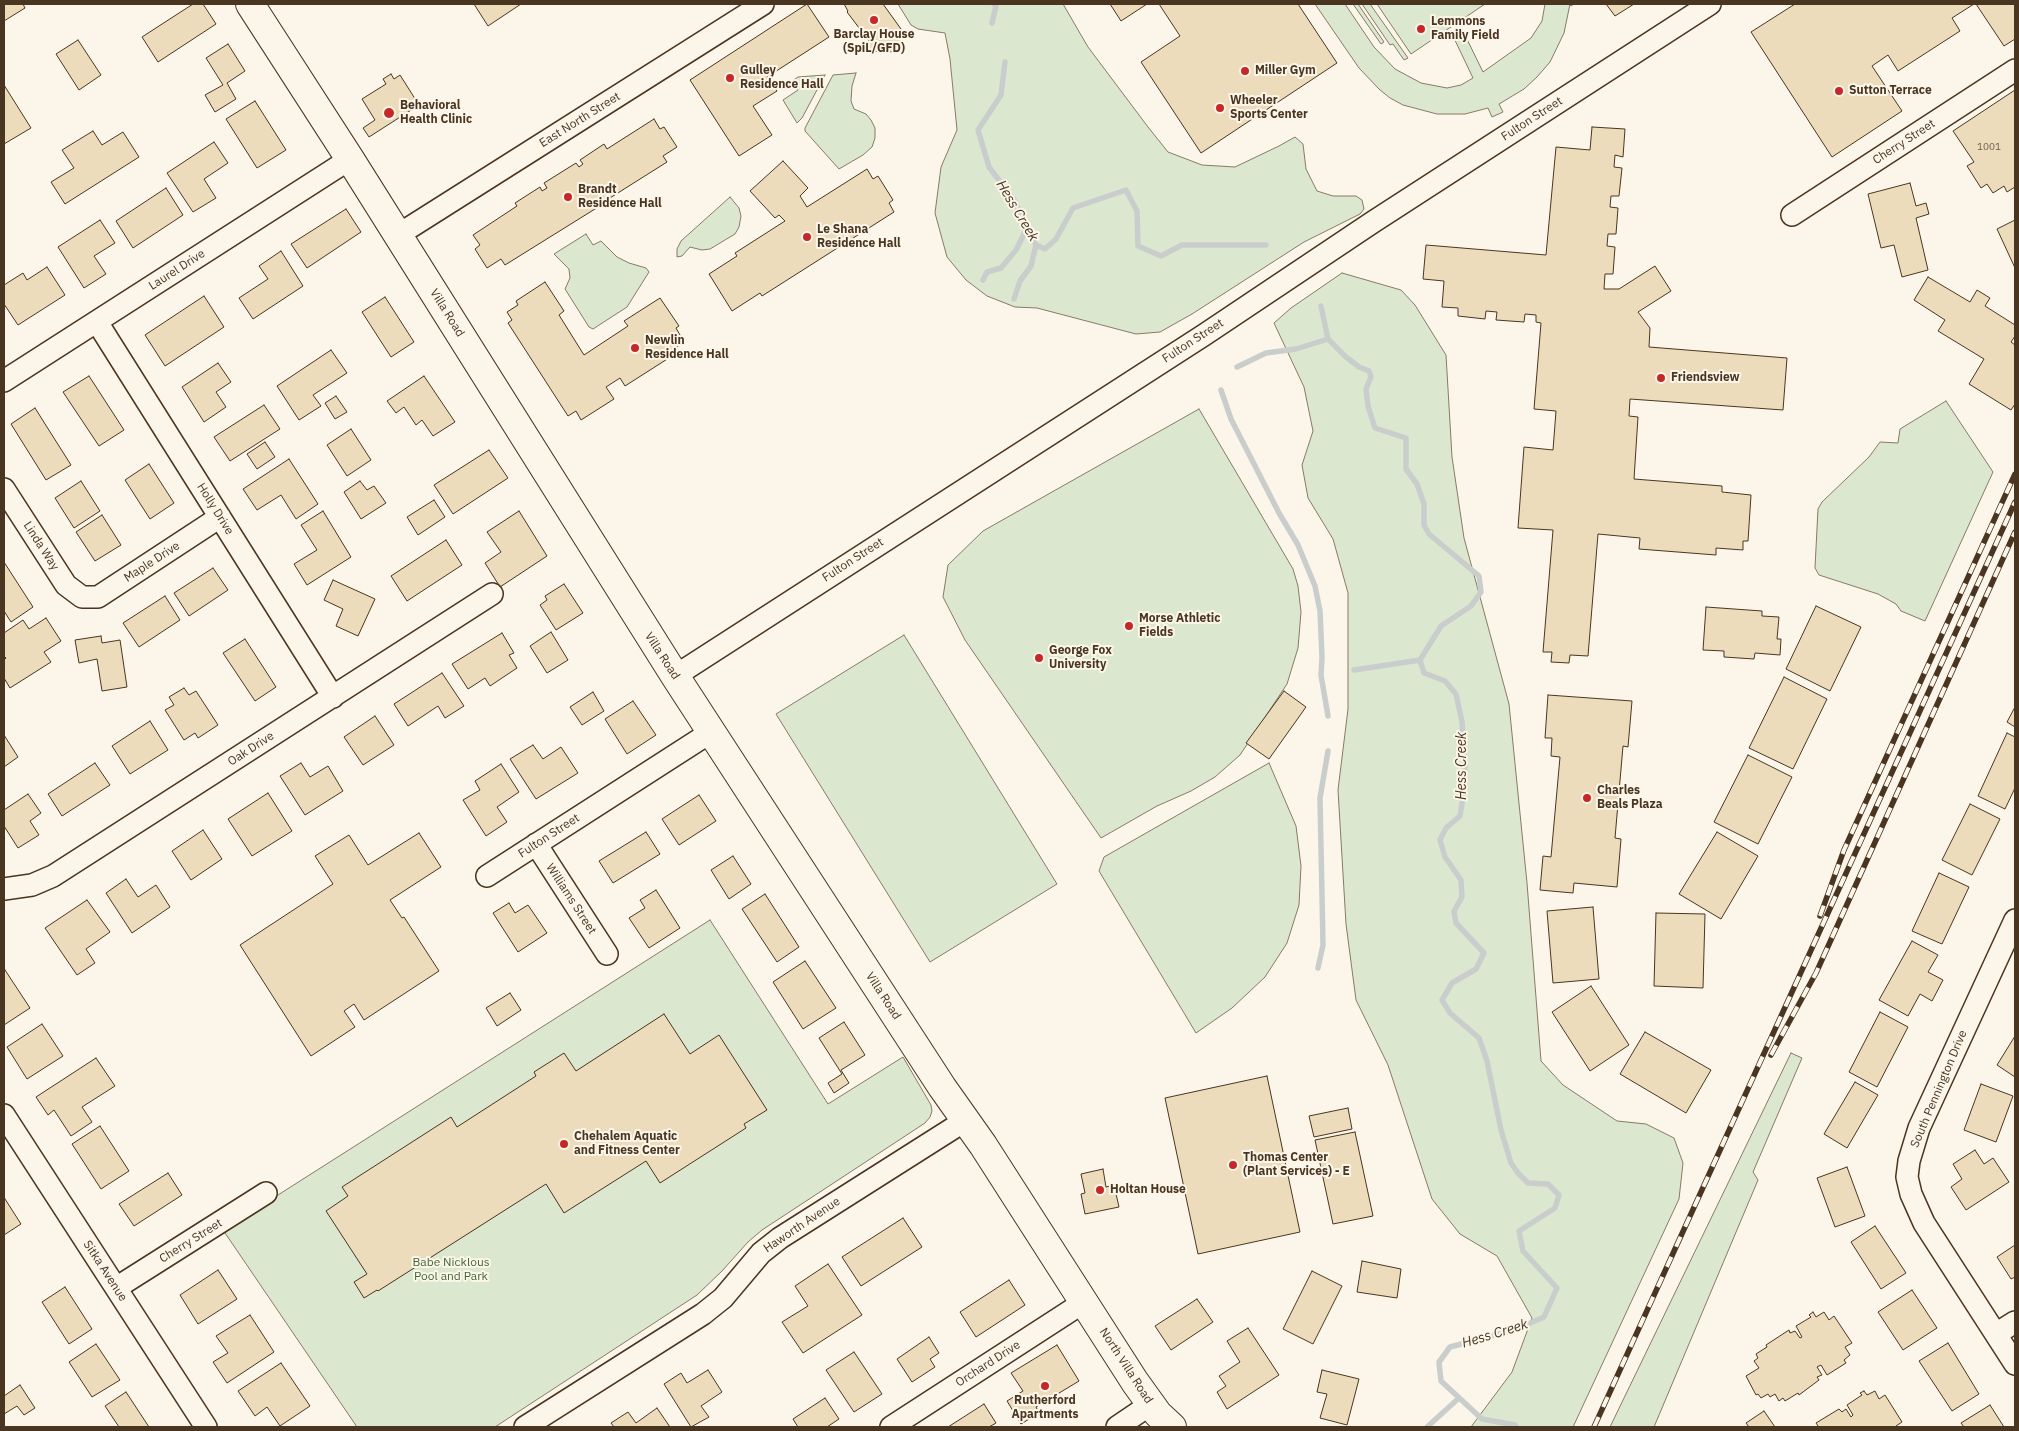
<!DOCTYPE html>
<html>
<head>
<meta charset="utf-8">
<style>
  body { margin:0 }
  #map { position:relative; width:2019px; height:1431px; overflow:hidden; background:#fbf6e9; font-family:"IBM Plex Sans",sans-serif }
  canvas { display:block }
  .frame { position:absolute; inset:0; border:5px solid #4a3520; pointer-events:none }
</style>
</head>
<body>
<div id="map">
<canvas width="2019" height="1431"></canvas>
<div class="frame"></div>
</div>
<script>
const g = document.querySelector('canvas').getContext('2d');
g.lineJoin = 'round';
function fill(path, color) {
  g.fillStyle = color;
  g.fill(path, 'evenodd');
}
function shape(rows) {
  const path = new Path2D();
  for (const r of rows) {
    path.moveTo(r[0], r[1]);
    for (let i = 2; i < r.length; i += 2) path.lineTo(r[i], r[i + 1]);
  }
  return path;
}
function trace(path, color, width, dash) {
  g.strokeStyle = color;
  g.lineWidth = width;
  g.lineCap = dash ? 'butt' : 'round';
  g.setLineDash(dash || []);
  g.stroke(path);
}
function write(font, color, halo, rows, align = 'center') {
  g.font = font + ' "IBM Plex Sans",sans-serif';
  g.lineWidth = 4;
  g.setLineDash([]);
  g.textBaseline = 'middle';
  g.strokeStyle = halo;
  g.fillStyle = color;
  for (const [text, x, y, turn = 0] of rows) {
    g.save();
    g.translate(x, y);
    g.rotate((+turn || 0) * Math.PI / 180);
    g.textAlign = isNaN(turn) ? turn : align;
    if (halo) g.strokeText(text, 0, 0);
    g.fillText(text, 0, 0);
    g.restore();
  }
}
const green = shape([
  [898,4,1063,4,1088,47,1148,127,1168,152,1202,165,1235,167,1279,146,1295,137,1303,144,1306,169,1317,191,1333,196,1356,196,1362,200,1364,209,1360,214,1304,242,1192,314,1160,332,1136,334,1037,308,1015,307,987,296,966,280,947,257,935,213,941,167,957,130,950,59,945,33,918,29,911,25,898,4],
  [1315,4,1345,4,1374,47,1395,69,1421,83,1447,88,1461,85,1473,78,1452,34,1462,29,1483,72,1531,38,1542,21,1545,4,1574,4,1571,6,1570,4,1564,33,1550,62,1537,77,1524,89,1499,104,1503,112,1492,117,1488,108,1465,114,1437,114,1403,105,1390,98,1379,89,1359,68,1315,4],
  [1353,4,1358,4,1384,42,1381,44,1353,4],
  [1362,4,1370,4,1408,58,1404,60,1393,44,1390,45,1362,4],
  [1377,4,1485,4,1411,54,1377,4],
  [856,73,852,86,851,101,854,109,866,114,871,120,875,128,875,138,872,147,863,155,839,169,805,131,805,128,833,75,856,73],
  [825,75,802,118,797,123,783,100,798,90,792,81,798,77,825,75],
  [730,197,739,208,741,216,739,227,735,234,710,249,702,250,690,247,682,256,677,257,677,249,681,241,730,197],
  [586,234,593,245,601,241,617,257,629,263,646,268,649,272,627,307,593,329,589,327,565,289,570,278,569,269,554,254,586,234],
  [1342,273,1401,290,1415,305,1446,355,1452,457,1464,538,1509,704,1527,883,1541,1061,1563,1085,1617,1121,1646,1124,1674,1138,1683,1163,1679,1199,1573,1427,1471,1427,1512,1372,1532,1318,1497,1256,1460,1234,1432,1199,1388,1065,1356,1000,1346,924,1338,790,1348,709,1348,593,1333,539,1308,498,1302,465,1313,431,1304,387,1274,323,1291,308,1342,273],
  [1946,401,1993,472,1925,621,1901,611,1896,604,1878,594,1819,575,1815,568,1818,509,1822,502,1869,457,1880,442,1898,443,1900,429,1946,401],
  [1199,409,1293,569,1298,586,1301,612,1298,648,1287,684,1240,755,1215,777,1191,791,1157,806,1101,838,965,640,943,597,948,565,983,531,1199,409],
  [904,635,1057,884,930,962,776,714,904,635],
  [1269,763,1296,826,1301,866,1299,905,1287,943,1265,977,1232,1008,1196,1033,1099,871,1104,857,1269,763],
  [710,920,828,1104,903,1057,931,1105,932,1111,930,1117,925,1123,762,1230,748,1242,722,1271,697,1295,495,1427,357,1427,223,1230,710,920],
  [1791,1053,1802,1058,1753,1172,1758,1180,1654,1427,1610,1427,1791,1053]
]);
fill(green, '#dce7d0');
trace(green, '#887966', 1);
trace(shape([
  [992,23,996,6,994,4],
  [1005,62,1001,95,978,130,989,167,1014,200,1036,245,1045,249,1056,239,1073,208,1126,190,1137,211,1138,246,1161,256,1182,245,1266,245],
  [983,280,987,272,1001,268,1016,250,1027,228],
  [1014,299,1020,281,1031,266,1036,245],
  [1321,306,1328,339,1346,357,1359,367,1369,371,1371,377,1366,389,1368,406,1375,428,1406,438,1406,469,1417,484,1424,504,1424,525,1429,534,1479,576,1481,592,1471,606,1441,626,1420,660,1424,673,1445,681,1456,694,1462,722,1465,764,1463,797,1460,816,1446,828,1440,840,1445,857,1461,880,1462,897,1454,911,1456,923,1484,953,1476,969,1452,983,1442,1000,1450,1013,1479,1038,1487,1061,1501,1130,1511,1163,1518,1173,1528,1183,1548,1184,1559,1195,1555,1208,1519,1231,1523,1251,1557,1288,1544,1317,1514,1330,1450,1347,1439,1362,1441,1381,1482,1419,1515,1425,1516,1427],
  [1237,367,1266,353,1296,349,1328,339],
  [1221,390,1231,419,1279,513,1298,545,1315,586,1320,611,1322,657,1321,675,1328,716],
  [1354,670,1420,660],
  [1318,968,1323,945,1320,798,1328,751],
  [1427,1427,1459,1398]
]), '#c9cecd', 5.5);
const building = shape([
  [4,4,23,4,25,8,4,21,4,4],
  [193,4,203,4,216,24,158,62,142,37,193,4],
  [474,4,521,4,488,26,474,4],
  [807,4,829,37,767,77,777,91,753,106,772,135,739,156,690,80,807,4],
  [844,4,883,4,901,29,900,52,869,51,869,41,847,12,848,11,844,4],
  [1110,4,1147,4,1121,21,1110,4],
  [1159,4,1298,4,1337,63,1201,153,1141,62,1180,36,1159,4],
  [1606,4,1634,4,1615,16,1606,4],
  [1795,4,1974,4,1952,18,1960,31,1898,71,1888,55,1872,66,1902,111,1832,157,1751,32,1795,4],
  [1976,4,2015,4,2015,39,2004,46,1976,4],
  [78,40,101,75,79,90,56,54,78,40],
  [228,44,245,71,227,83,236,99,215,112,205,95,223,85,206,58,228,44],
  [391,74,394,79,400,75,419,105,369,137,363,128,375,120,362,99,386,84,383,79,391,74],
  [4,85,31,128,4,144,4,85],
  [2015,90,2015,187,2007,192,2004,186,1993,193,1987,184,1981,188,1967,166,1974,162,1953,131,2015,90],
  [255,101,286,150,257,168,226,119,255,101],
  [654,119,660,129,664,127,677,147,663,156,667,162,602,203,603,204,505,265,501,259,487,268,475,249,480,245,473,235,517,206,515,203,540,187,542,191,547,188,544,183,576,163,579,167,583,164,580,160,604,144,607,149,654,119],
  [1592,127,1625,129,1623,157,1615,155,1614,167,1622,168,1619,196,1611,196,1610,207,1618,208,1616,234,1608,234,1607,246,1615,247,1613,274,1605,274,1604,289,1619,289,1655,266,1671,291,1638,312,1650,328,1649,347,1787,358,1783,410,1630,399,1629,416,1638,417,1634,479,1722,486,1722,492,1751,495,1748,541,1743,541,1743,550,1716,548,1716,555,1639,549,1640,538,1598,534,1588,656,1570,655,1569,663,1551,662,1552,652,1543,652,1553,530,1518,528,1524,447,1553,450,1556,411,1534,409,1541,323,1536,322,1536,315,1525,314,1524,322,1496,320,1497,312,1486,311,1485,319,1458,316,1458,308,1442,307,1444,281,1423,279,1426,245,1546,255,1556,147,1590,150,1592,127],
  [93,131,102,145,123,132,139,157,65,204,51,182,74,168,62,150,93,131],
  [214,142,228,163,204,179,216,198,193,212,167,173,214,142],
  [783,161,808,188,800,196,807,207,867,169,873,179,878,176,893,200,889,203,894,212,762,296,760,293,732,311,709,274,737,256,735,253,785,221,779,215,775,218,750,191,783,161],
  [1910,183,1916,206,1926,203,1929,214,1916,218,1928,270,1902,277,1894,245,1881,248,1868,194,1910,183],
  [166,188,183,215,133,248,116,221,166,188],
  [346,209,361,232,307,268,291,244,346,209],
  [100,220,115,243,94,256,106,274,84,288,58,247,100,220],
  [2015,220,2015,268,1997,229,2015,220],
  [281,251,303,286,253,319,239,298,268,279,259,266,281,251],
  [47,267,65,295,18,325,4,304,4,285,23,273,27,280,47,267],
  [1928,277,1970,302,1977,290,1990,298,1985,306,2015,325,2015,336,2011,342,2015,345,2015,404,2011,410,1969,384,1984,359,1938,331,1945,320,1914,300,1928,277],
  [545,282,564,311,559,315,584,355,628,326,624,321,660,298,679,326,676,328,684,342,669,352,672,356,625,386,620,378,606,387,614,399,581,420,576,411,568,416,508,323,512,320,507,312,518,305,516,301,545,282],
  [204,296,224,327,165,366,145,335,204,296],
  [385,297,414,342,391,357,362,312,385,297],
  [331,350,347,373,313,395,321,406,299,420,277,386,331,350],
  [218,363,231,382,216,392,226,407,204,422,182,387,218,363],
  [89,376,124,430,99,446,63,392,89,376],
  [424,376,455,422,433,436,422,420,416,425,404,407,396,413,387,401,424,376],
  [336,396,347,412,335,419,325,403,336,396],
  [264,405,280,429,230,461,214,437,264,405],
  [35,408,71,465,46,480,11,424,35,408],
  [351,429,371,460,347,476,327,445,351,429],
  [265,442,275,457,257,469,247,454,265,442],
  [489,450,508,478,453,514,434,485,489,450],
  [289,459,318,504,296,519,281,495,257,510,243,489,289,459],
  [149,464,174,503,150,519,125,480,149,464],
  [81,481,100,511,74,528,55,498,81,481],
  [360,481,367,490,374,486,386,503,361,519,344,492,360,481],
  [434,500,445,517,418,535,407,517,434,500],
  [323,511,351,557,307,585,294,564,317,550,301,525,323,511],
  [519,511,547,556,500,587,485,563,501,552,487,532,519,511],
  [102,515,121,545,95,561,76,532,102,515],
  [446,540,462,565,407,601,391,576,446,540],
  [4,562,33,607,11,622,4,611,4,562],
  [213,568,228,590,189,616,174,593,213,568],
  [333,580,375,599,358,636,336,626,343,609,324,600,333,580],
  [564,584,583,613,556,630,540,605,547,600,545,596,564,584],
  [165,596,180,620,139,647,123,623,165,596],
  [1816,606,1861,627,1830,691,1786,669,1816,606],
  [1706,607,1762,611,1762,616,1779,617,1777,639,1781,639,1780,655,1755,653,1754,659,1724,657,1724,651,1703,650,1706,607],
  [46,618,61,641,44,652,51,662,10,688,4,678,4,660,6,658,4,656,4,633,23,620,29,629,46,618],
  [551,632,568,660,547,673,530,646,551,632],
  [502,633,514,653,509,655,517,668,490,686,485,678,468,689,452,664,502,633],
  [101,636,102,643,120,640,127,687,102,691,97,659,79,663,75,640,101,636],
  [245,639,276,687,255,701,223,653,245,639],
  [442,673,464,706,445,718,438,706,408,726,394,704,442,673],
  [1784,677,1827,699,1793,769,1749,748,1784,677],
  [184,688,189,695,196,691,218,725,198,738,195,733,184,740,165,710,174,705,169,697,184,688],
  [1284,691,1306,707,1269,759,1246,743,1284,691],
  [593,692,604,711,582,725,570,707,593,692],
  [1548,695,1632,701,1628,747,1623,746,1615,838,1621,839,1617,887,1574,883,1573,893,1540,890,1543,856,1551,857,1560,757,1551,756,1552,738,1545,738,1548,695],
  [633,701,656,735,627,754,605,719,633,701],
  [2015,707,2015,727,2007,722,2015,707],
  [375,716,394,745,363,765,344,737,375,716],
  [150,721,168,750,130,774,112,746,150,721],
  [2007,733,2015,737,2015,788,2005,809,1978,796,2007,733],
  [4,735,18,757,4,767,4,735],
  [533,745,543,759,561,747,578,773,536,799,510,759,533,745],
  [1748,755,1792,777,1758,844,1714,822,1748,755],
  [95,763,110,785,62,816,48,794,95,763],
  [301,763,310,777,328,766,343,791,305,815,280,776,301,763],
  [501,764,519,792,497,807,507,822,486,836,463,800,480,790,475,781,501,764],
  [268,793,292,831,252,856,228,819,268,793],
  [28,794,41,813,30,821,39,835,18,848,4,826,4,810,28,794],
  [699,795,716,821,679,845,662,819,699,795],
  [1970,804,2000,819,1972,875,1942,860,1970,804],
  [203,830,222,859,191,880,172,851,203,830],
  [646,832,660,854,613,883,599,861,646,832],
  [1717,832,1758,856,1721,919,1679,894,1717,832],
  [419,833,441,867,390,900,402,918,404,917,439,971,364,1020,354,1004,344,1011,355,1027,311,1056,240,945,333,884,315,856,349,835,368,865,419,833],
  [733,856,751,884,729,899,711,870,733,856],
  [1939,873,1969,887,1942,944,1912,931,1939,873],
  [126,879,138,897,156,885,170,907,132,933,106,893,126,879],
  [656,890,680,928,649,948,629,918,645,908,640,900,656,890],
  [765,894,799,947,777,962,742,909,765,894],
  [87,900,110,932,86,949,95,963,77,975,45,928,87,900],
  [509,903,515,913,528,905,547,933,518,952,493,913,509,903],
  [1593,907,1599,979,1553,983,1547,911,1593,907],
  [1656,913,1705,914,1703,988,1654,986,1656,913],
  [1912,941,1938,955,1928,972,1943,980,1932,1001,1920,994,1908,1016,1879,1000,1912,941],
  [805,961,836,1008,803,1029,773,982,805,961],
  [5,970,30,1008,4,1025,4,971,5,970],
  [1591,986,1629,1045,1590,1071,1552,1012,1591,986],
  [510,993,521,1010,497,1026,486,1008,510,993],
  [1880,1012,1908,1027,1877,1087,1849,1072,1880,1012],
  [664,1014,690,1054,719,1035,767,1110,744,1124,746,1128,660,1183,646,1161,564,1213,546,1184,378,1291,377,1290,364,1298,354,1282,367,1274,326,1211,348,1196,342,1187,451,1117,457,1127,536,1076,534,1072,564,1053,576,1071,664,1014],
  [844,1022,865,1055,841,1070,849,1083,834,1093,828,1083,842,1074,819,1038,844,1022],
  [42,1024,63,1056,27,1079,7,1047,42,1024],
  [1645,1032,1711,1070,1686,1113,1620,1074,1645,1032],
  [2015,1036,2015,1077,1997,1065,2015,1036],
  [96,1058,115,1086,82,1107,92,1122,71,1136,54,1110,48,1115,36,1097,96,1058],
  [1267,1076,1300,1232,1198,1254,1165,1098,1267,1076],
  [1855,1082,1878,1095,1847,1148,1824,1134,1855,1082],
  [1981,1084,2013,1096,1996,1142,1964,1130,1981,1084],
  [1348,1108,1352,1129,1314,1137,1309,1116,1348,1108],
  [100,1126,129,1171,101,1189,72,1144,100,1126],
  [1355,1132,1373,1216,1333,1224,1315,1140,1355,1132],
  [1975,1150,1984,1164,1993,1158,2009,1182,1966,1210,1951,1187,1962,1179,1953,1164,1975,1150],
  [1847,1167,1865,1216,1835,1227,1817,1178,1847,1167],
  [1103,1169,1106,1187,1114,1185,1119,1207,1085,1214,1081,1194,1085,1193,1081,1174,1103,1169],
  [168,1173,182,1195,134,1226,119,1204,168,1173],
  [5,1199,21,1224,4,1235,4,1200,5,1199],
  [903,1218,922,1247,861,1286,842,1257,903,1218],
  [1875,1226,1906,1273,1881,1289,1851,1242,1875,1226],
  [2015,1245,2015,1277,2011,1279,1997,1257,2015,1245],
  [1362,1261,1401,1269,1397,1298,1357,1292,1362,1261],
  [828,1264,862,1315,803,1353,782,1322,808,1306,795,1286,828,1264],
  [218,1270,237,1299,198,1324,180,1295,218,1270],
  [1312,1271,1342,1286,1313,1344,1283,1329,1312,1271],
  [1009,1280,1025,1305,976,1337,960,1312,1009,1280],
  [65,1287,92,1329,69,1344,42,1302,65,1287],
  [1912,1290,1937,1328,1903,1350,1878,1312,1912,1290],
  [1197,1299,1213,1322,1171,1350,1155,1326,1197,1299],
  [1813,1312,1816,1317,1824,1312,1829,1320,1834,1316,1852,1343,1845,1347,1850,1355,1844,1360,1846,1363,1827,1375,1821,1365,1817,1367,1822,1375,1817,1377,1819,1380,1799,1395,1798,1393,1785,1401,1783,1398,1779,1401,1775,1394,1770,1397,1768,1394,1761,1398,1758,1394,1756,1395,1746,1376,1759,1368,1754,1361,1758,1358,1756,1354,1767,1347,1766,1345,1789,1330,1790,1333,1795,1331,1800,1338,1802,1337,1796,1326,1811,1317,1809,1315,1813,1312],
  [250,1315,274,1352,227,1383,213,1362,228,1353,216,1336,250,1315],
  [1248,1328,1279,1375,1227,1409,1217,1392,1226,1386,1219,1376,1240,1362,1227,1341,1248,1328],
  [929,1337,939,1353,930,1359,935,1367,912,1382,897,1359,929,1337],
  [1948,1343,1979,1394,1952,1411,1919,1361,1948,1343],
  [96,1344,120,1380,92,1397,69,1362,96,1344],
  [1057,1345,1079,1381,1036,1407,1039,1413,1021,1424,1007,1401,1023,1391,1011,1373,1057,1345],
  [854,1352,882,1394,854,1412,826,1370,854,1352],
  [281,1363,310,1406,280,1426,267,1407,255,1416,238,1391,281,1363],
  [708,1370,722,1392,701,1406,709,1417,691,1427,664,1384,681,1373,687,1383,708,1370],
  [1322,1370,1359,1379,1347,1425,1320,1418,1327,1394,1317,1392,1322,1370],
  [20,1385,35,1408,24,1415,17,1406,4,1414,4,1396,20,1385],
  [1864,1391,1867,1395,1875,1391,1879,1399,1885,1395,1902,1422,1896,1426,1897,1427,1815,1427,1818,1426,1816,1423,1839,1409,1842,1412,1846,1409,1851,1417,1853,1415,1847,1405,1862,1395,1860,1393,1864,1391],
  [126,1392,149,1427,119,1427,105,1406,126,1392],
  [825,1398,839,1419,827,1427,798,1427,793,1419,825,1398],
  [984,1404,996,1423,989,1427,948,1427,984,1404],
  [1990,1405,2004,1427,1964,1427,1961,1423,1990,1405],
  [657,1408,670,1427,614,1427,611,1423,628,1412,636,1423,657,1408],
  [1764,1411,1775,1427,1749,1427,1746,1423,1764,1411]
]);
fill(building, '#ecdcbc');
trace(building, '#4a3520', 1);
const minor = shape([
  [1792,215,2015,70],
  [398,235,763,4],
  [97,322,333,697],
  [4,381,350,159],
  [4,489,66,585,82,597,98,597,220,517],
  [675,676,1204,335,1373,222,1710,4],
  [536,844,607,954],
  [487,876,711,732],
  [4,889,32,885,53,876,492,594],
  [2015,920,1919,1128,1909,1161,1907,1177,1911,1194,1924,1223,2015,1364],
  [4,1115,206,1427],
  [116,1288,266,1193],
  [1996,1334,2015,1322],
  [525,1427,703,1314,723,1298,761,1253,780,1238,966,1120],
  [891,1427,1084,1302],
  [1117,1427,1151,1404]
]);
const major = shape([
  [250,4,350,159,675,676,942,1087,983,1145,1135,1382,1158,1414,1172,1427]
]);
trace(minor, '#4a3520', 24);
trace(major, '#4a3520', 30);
trace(minor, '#fbf6e9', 21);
trace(major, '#fbf6e9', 28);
const rail = shape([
  [1820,916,1844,850,2015,474],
  [1771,1055,1816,973,2015,532],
  [1594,1427,2015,502]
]);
trace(rail, '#4a3520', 5.5);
trace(rail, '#fbf6e9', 4, [11]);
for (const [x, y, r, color] of [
  [874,20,5,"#c62828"],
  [1421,29,5,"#c62828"],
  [1245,71,5,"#c62828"],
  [730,78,5,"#c62828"],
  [1839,91,5,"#c62828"],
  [1220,108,5,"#c62828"],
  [389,113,6,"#c62828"],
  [568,197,5,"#c62828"],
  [807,237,5,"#c62828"],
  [635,348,5,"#c62828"],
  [1661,378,5,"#c62828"],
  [1129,626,5,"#c62828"],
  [1039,658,5,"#c62828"],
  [1587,798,5,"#c62828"],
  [564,1144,5,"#c62828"],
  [1233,1165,5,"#c62828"],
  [1100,1190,5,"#c62828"],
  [1045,1386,5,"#c62828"]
]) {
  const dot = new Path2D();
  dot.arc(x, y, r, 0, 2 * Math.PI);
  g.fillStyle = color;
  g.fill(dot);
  trace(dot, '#fbf6e9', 2);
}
write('10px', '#725f47', null, [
  ["1001",1989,147]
]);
write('bold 12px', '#4a3520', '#fbf6e9', [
  ["Lemmons",1431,22],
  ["Family Field",1431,36],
  ["Barclay House",874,35,"center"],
  ["(SpiL/GFD)",874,49,"center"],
  ["Gulley",740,71],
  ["Residence Hall",740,85],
  ["Miller Gym",1255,71],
  ["Sutton Terrace",1849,91],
  ["Wheeler",1230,101],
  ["Sports Center",1230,115],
  ["Behavioral",400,106],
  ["Health Clinic",400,120],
  ["Brandt",578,190],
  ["Residence Hall",578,204],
  ["Le Shana",817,230],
  ["Residence Hall",817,244],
  ["Newlin",645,341],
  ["Residence Hall",645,355],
  ["Friendsview",1671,378],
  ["Morse Athletic",1139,619],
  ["Fields",1139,633],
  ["George Fox",1049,651],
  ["University",1049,665],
  ["Charles",1597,791],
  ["Beals Plaza",1597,805],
  ["Chehalem Aquatic",574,1137],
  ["and Fitness Center",574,1151],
  ["Thomas Center",1243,1158],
  ["(Plant Services) - E",1243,1172],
  ["Holtan House",1110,1190],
  ["Rutherford",1045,1401,"center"],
  ["Apartments",1045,1415,"center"]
], 'left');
write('12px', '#4a3520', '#fbf6e9', [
  ["Fulton Street",1532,119,-33],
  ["East North Street",580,120,-32],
  ["Cherry Street",1904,142,-33],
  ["Laurel Drive",177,270,-33],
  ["Villa Road",447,313,58],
  ["Fulton Street",1193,341,-33],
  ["Holly Drive",215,509,58],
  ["Linda Way",41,546,57],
  ["Fulton Street",853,560,-33],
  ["Maple Drive",152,562,-33],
  ["Villa Road",662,656,57],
  ["Oak Drive",251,749,-33],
  ["Fulton Street",549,836,-33],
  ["Williams Street",571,899,57],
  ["Villa Road",883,996,57],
  ["South Pennington Drive",1939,1089,-67],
  ["Haworth Avenue",802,1225,-34],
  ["Cherry Street",191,1241,-32],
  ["Sitka Avenue",105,1271,57],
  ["Orchard Drive",988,1364,-33],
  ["North Villa Road",1126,1366,57]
]);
write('12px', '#436837', '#fbf6e9', [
  ["Babe Nicklous",451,1263],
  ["Pool and Park",451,1277]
]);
write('italic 14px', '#4a3520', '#fbf6e9', [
  ["Hess Creek",1017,211,59],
  ["Hess Creek",1462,766,-90],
  ["Hess Creek",1495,1334,-17]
]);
</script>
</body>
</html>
